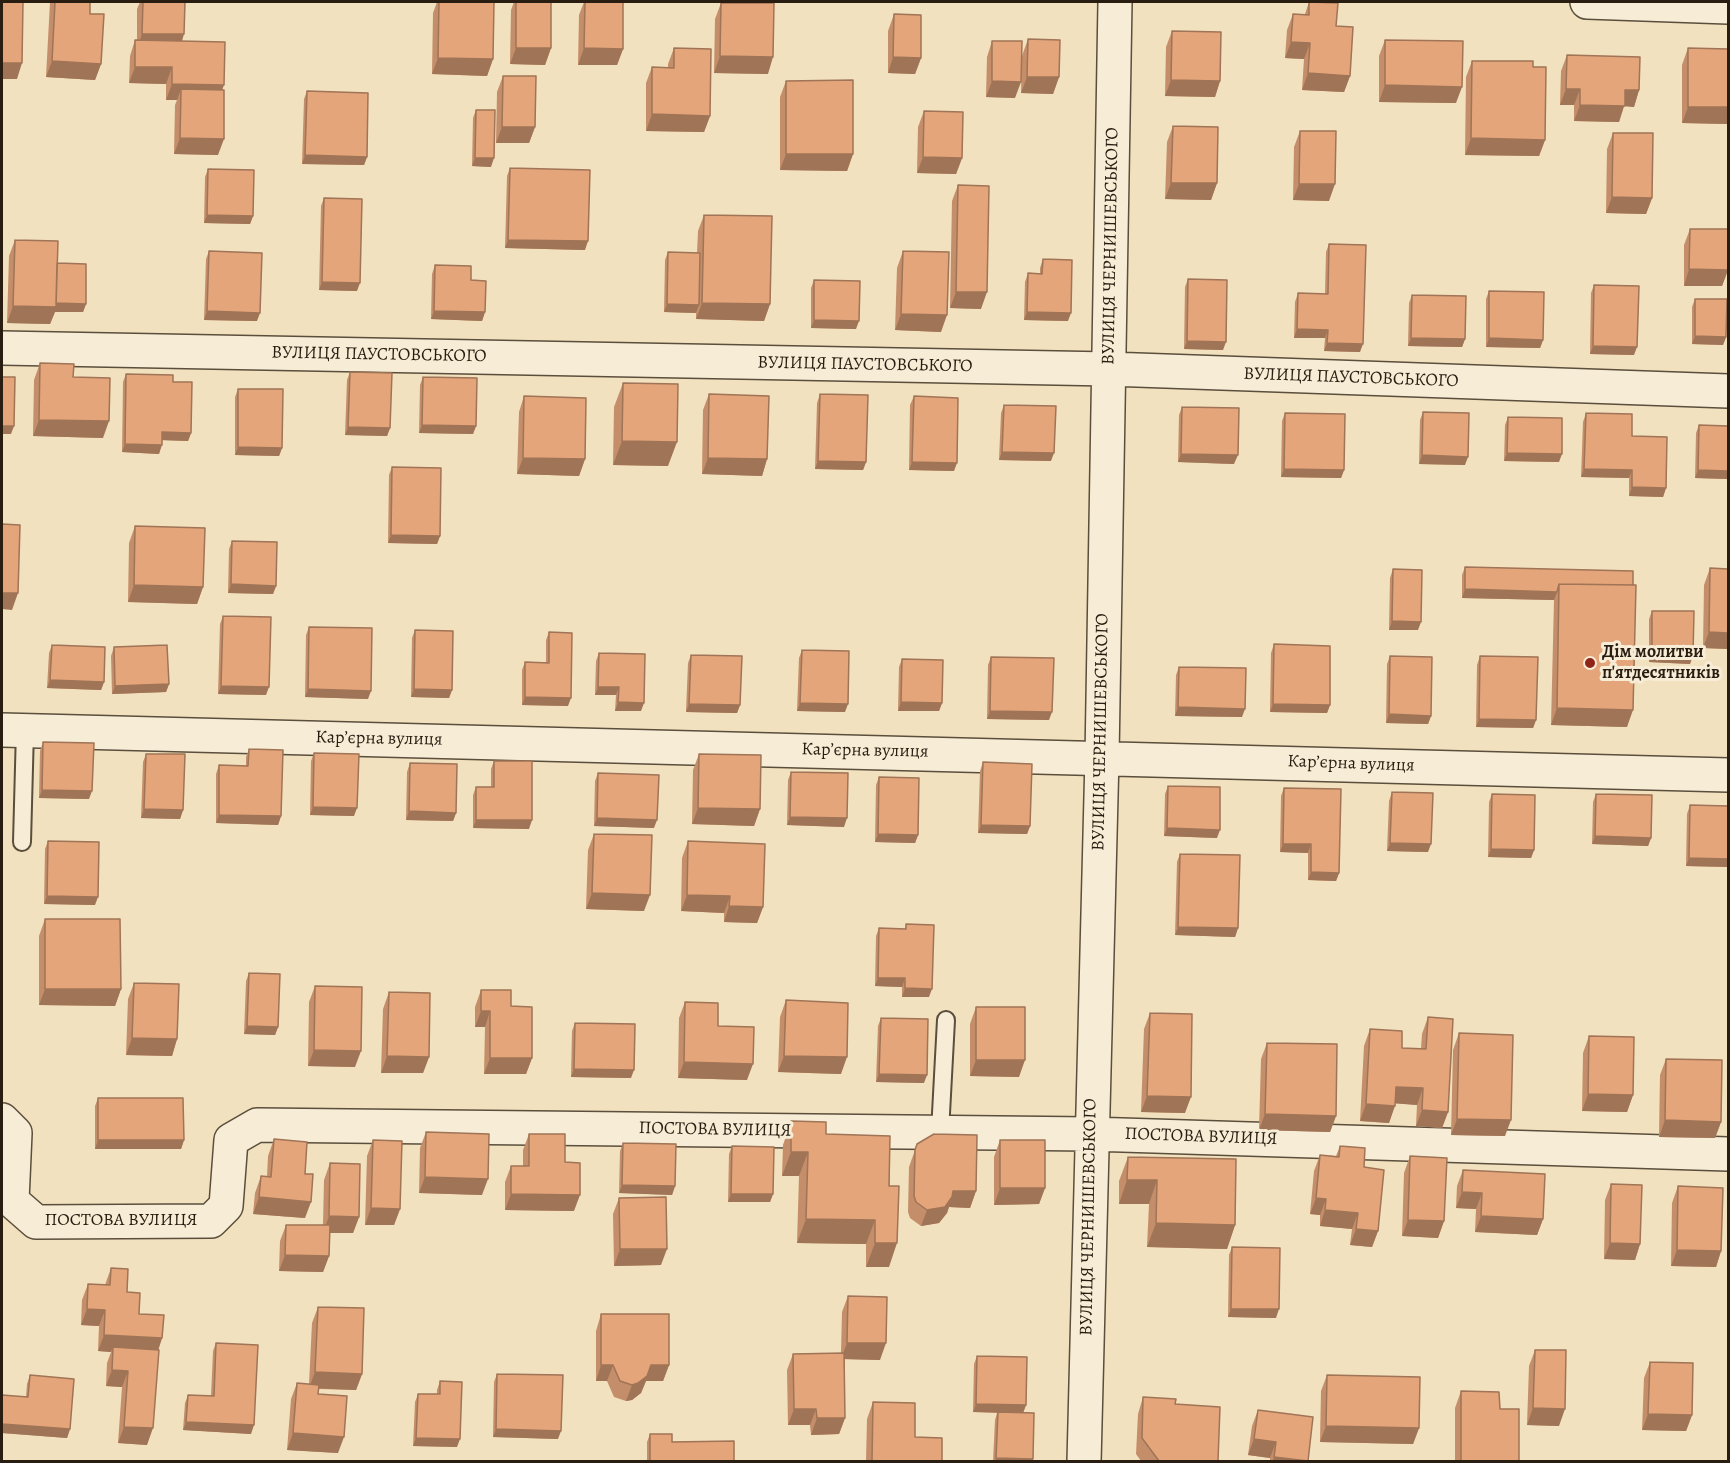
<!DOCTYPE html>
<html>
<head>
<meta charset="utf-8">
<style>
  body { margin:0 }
  #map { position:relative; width:1730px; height:1463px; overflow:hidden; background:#f2e1be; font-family:Alegreya,serif }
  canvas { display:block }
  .frame { position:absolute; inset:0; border:3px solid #281d10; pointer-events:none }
</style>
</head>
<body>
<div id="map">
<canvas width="1730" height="1463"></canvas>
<div class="frame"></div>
</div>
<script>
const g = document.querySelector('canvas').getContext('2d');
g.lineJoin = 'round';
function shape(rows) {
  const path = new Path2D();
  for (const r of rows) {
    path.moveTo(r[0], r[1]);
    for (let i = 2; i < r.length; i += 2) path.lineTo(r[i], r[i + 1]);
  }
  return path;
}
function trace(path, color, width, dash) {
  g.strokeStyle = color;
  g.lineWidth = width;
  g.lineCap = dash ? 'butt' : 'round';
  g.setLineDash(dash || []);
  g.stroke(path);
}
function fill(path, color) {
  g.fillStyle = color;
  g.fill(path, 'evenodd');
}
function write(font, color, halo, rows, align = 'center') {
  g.font = font + ' Alegreya,serif';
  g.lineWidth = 6;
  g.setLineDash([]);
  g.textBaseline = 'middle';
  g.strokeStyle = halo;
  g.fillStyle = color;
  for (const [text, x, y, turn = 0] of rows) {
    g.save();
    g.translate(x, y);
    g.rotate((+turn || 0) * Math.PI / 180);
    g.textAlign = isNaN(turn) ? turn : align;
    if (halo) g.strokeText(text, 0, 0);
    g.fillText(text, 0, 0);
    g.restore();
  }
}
const lane = shape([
  [22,842,25,730],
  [940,1132,946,1020]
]);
const street = shape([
  [1587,2,1728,7],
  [2,348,1109,369,1728,391],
  [2,730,1728,775],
  [2,1120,15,1133,12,1201,36,1222,211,1221,226,1206,231,1140,257,1125,1090,1134,1728,1154],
  [1084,1462,1102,757,1115,2]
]);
trace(lane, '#5a4e3c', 20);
trace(street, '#5a4e3c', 36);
trace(lane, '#f7ecd5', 16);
trace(street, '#f7ecd5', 33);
fill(shape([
  [50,2,90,2,90,14,101,64,95,80,46,77],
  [140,2,185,2,182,41,222,90,218,155,174,154,175,105,177,100,166,100,166,84,129,83,130,56,135,40,137,40,137,9],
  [437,2,466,2,493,59,487,76,432,74,433,13],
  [514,2,551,2,551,48,545,65,510,64,511,10],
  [584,2,623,2,623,49,617,65,578,65,579,15],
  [1309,2,1336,26,1350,76,1344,92,1302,90,1304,59,1285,58,1287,30,1293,14,1305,14],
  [721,3,768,74,714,73,715,19],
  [894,14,921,58,915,74,888,73,888,31],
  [1172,31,1220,81,1215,97,1165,96,1166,47],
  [1028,39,1059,77,1053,94,1021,93,1022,56],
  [1385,40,1456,103,1379,102,1379,56],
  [992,41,1015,98,986,97,987,57],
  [674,48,710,116,704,132,646,131,646,83,652,67,668,67,668,64],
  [1688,48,1728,49,1728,124,1682,123,1682,65],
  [1567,55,1639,90,1634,107,1624,106,1619,122,1574,121,1574,105,1560,105,1561,71],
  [1472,61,1533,67,1545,140,1539,156,1465,155,1466,77],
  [503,76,535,127,529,143,496,143,497,92],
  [786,81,853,154,847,171,780,170,780,97],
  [307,91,367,157,364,165,302,164,304,99],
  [476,110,491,167,472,166,473,118],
  [924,111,962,158,956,174,917,173,918,127],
  [1173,126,1217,183,1211,200,1165,199,1167,142],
  [1300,131,1329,201,1293,200,1294,147],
  [1613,133,1652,198,1646,214,1606,213,1607,149],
  [510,168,585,250,505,248,507,176],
  [208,169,253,216,250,224,204,223,205,177],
  [958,185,981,309,950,308,952,201],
  [324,198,357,291,319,290,321,206],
  [704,215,770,304,764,321,696,319,696,313,664,312,665,260,668,252,697,253,698,231],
  [1690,229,1728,270,1722,286,1684,286,1684,245],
  [15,240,57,263,86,304,83,312,55,312,50,324,7,323,9,256],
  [1329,244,1360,352,1324,351,1325,338,1294,338,1295,302,1298,293,1325,294,1326,252],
  [209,251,257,321,204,320,206,259],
  [903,251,941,332,895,330,897,268],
  [1043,259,1068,321,1024,320,1025,282,1028,273,1040,274,1040,268],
  [435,265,471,280,485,312,482,321,431,319,432,274],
  [1188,279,1223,350,1184,349,1185,287],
  [814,280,856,329,811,328,811,288],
  [1594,285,1634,355,1590,354,1591,293],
  [1489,291,1543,340,1540,348,1486,347,1486,299],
  [1412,295,1465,339,1462,347,1408,346,1409,303],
  [1695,299,1726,337,1723,345,1692,344,1692,307],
  [40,363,103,438,33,436,34,380],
  [350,372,390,428,387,436,345,435,347,380],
  [126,374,173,382,191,433,188,441,162,440,159,454,122,452,123,382],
  [423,377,476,426,473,434,419,433,420,385],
  [623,383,668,466,613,465,614,407],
  [238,389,282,448,279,456,235,455,235,397],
  [709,394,767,459,762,476,702,474,703,410],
  [820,394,866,462,863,470,815,469,817,403],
  [524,396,585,459,579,476,517,474,519,412],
  [914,396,954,471,909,470,910,405],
  [1004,405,1051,461,999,460,1001,413],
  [1182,407,1234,464,1178,462,1179,415],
  [1423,412,1465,465,1419,464,1420,420],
  [1285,413,1344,470,1341,478,1281,477,1282,421],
  [1586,413,1632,436,1666,488,1663,497,1629,496,1629,478,1581,477,1583,422],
  [1508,417,1559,462,1504,461,1505,425],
  [1699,425,1728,479,1695,478,1696,433],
  [392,467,440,536,437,544,388,543,389,475],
  [135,526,203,587,197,604,128,602,129,543],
  [232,541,276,586,273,594,228,593,229,549],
  [1465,567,1633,571,1627,727,1551,725,1554,600,1462,598,1462,575],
  [1710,568,1728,649,1703,648,1704,585],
  [1393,569,1418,630,1389,630,1390,578],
  [1652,611,1693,655,1690,664,1649,662,1649,619],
  [223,616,266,695,218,694,220,624],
  [309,627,368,699,305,697,306,635],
  [415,630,452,690,449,698,411,697,412,638],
  [549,632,568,706,522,705,522,670,525,662,546,662,546,640],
  [1274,644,1330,705,1327,713,1270,712,1271,653],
  [52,645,104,682,101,690,47,688,49,653],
  [114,647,169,684,166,692,112,694,111,656],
  [802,650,845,712,797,711,799,658],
  [599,653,641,711,615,711,616,695,595,695,596,661],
  [691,655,740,705,737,713,686,712,688,663],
  [1390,656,1431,716,1428,724,1386,723,1387,664],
  [1480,656,1536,720,1533,728,1476,727,1477,665],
  [991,657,1049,720,987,719,988,665],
  [902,659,942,703,939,711,898,711,899,667],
  [1179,667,1242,717,1175,716,1176,675],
  [43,742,89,799,39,798,40,751],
  [249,749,281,816,278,825,216,823,216,774,219,765,246,766,246,757],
  [314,753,354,816,310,815,311,761],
  [146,754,183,810,180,819,141,818,143,762],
  [699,754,760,809,754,826,692,824,693,770],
  [494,761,529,829,473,828,473,795,476,787,491,787,491,769],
  [983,762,1030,826,1027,834,978,833,980,771],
  [410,763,456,813,453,821,406,820,407,772],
  [791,772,844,827,787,825,788,780],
  [598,773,654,828,594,826,595,781],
  [879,777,918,835,915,843,875,842,876,785],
  [1168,786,1217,838,1164,836,1165,794],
  [1284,788,1339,873,1336,881,1308,880,1308,853,1280,852,1281,796],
  [1392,792,1428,852,1387,851,1389,801],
  [1492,794,1534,850,1531,858,1488,857,1489,802],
  [1596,794,1651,838,1648,846,1592,844,1593,802],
  [1690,805,1728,806,1728,867,1686,866,1687,814],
  [594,834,644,911,586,909,588,850],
  [48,841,95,905,44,904,45,849],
  [688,841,763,907,757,923,724,922,724,913,681,911,682,858],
  [1180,854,1238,928,1235,937,1175,935,1177,862],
  [45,919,121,989,115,1006,39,1005,39,936],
  [906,924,929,997,902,997,902,987,875,986,876,936,879,928,905,929],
  [249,973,278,1027,275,1035,244,1034,246,981],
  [134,983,177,1039,172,1056,126,1055,128,999],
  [315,986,355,1067,308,1066,309,1002],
  [481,990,532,1058,526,1074,484,1074,485,1027,475,1027,475,1007],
  [389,992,429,1057,423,1073,381,1073,383,1009],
  [786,1000,841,1074,778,1072,780,1017],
  [685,1002,718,1026,747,1080,678,1078,679,1018],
  [976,1007,1019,1077,970,1076,970,1024],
  [1150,1013,1185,1113,1141,1112,1144,1029],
  [1428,1017,1448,1112,1442,1128,1416,1126,1417,1105,1395,1103,1389,1123,1360,1121,1364,1046,1370,1029,1402,1048,1421,1049,1422,1034],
  [881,1018,924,1083,876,1082,878,1026],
  [575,1023,631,1078,571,1077,572,1031],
  [1459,1033,1505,1136,1451,1135,1453,1050],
  [1589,1036,1633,1095,1627,1112,1582,1111,1583,1053],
  [1267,1043,1336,1116,1330,1132,1259,1130,1261,1059],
  [1666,1059,1721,1122,1715,1138,1659,1137,1660,1075],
  [98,1098,184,1140,181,1149,95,1149,95,1106],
  [791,1121,826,1134,890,1136,889,1267,866,1267,866,1244,797,1243,799,1176,782,1176,783,1145],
  [426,1132,482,1195,419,1193,420,1148],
  [529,1134,565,1162,574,1211,505,1210,505,1182,511,1166,523,1166,523,1150],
  [274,1139,305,1174,305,1218,253,1214,255,1193,261,1176,267,1177,268,1156],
  [373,1140,400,1209,394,1225,365,1225,367,1156],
  [1000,1140,1045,1188,1039,1204,994,1205,994,1157],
  [623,1143,675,1186,672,1195,619,1193,620,1151],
  [732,1146,773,1194,770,1202,728,1202,729,1154],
  [1340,1146,1364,1167,1378,1231,1372,1247,1350,1245,1352,1229,1320,1226,1320,1215,1310,1214,1314,1171,1320,1155,1336,1156],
  [915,1150,976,1191,970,1208,949,1207,947,1213,939,1223,921,1226,910,1218,908,1212,909,1167],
  [1410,1156,1444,1221,1438,1238,1402,1236,1404,1173],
  [1128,1157,1235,1225,1227,1249,1147,1247,1149,1204,1119,1204,1119,1181],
  [330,1163,359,1217,353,1233,330,1233,329,1256,323,1272,279,1271,280,1241,286,1225,323,1225,324,1180],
  [1463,1170,1543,1219,1537,1235,1475,1232,1476,1209,1456,1208,1457,1186],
  [1611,1184,1640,1244,1635,1260,1604,1259,1605,1200],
  [1678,1186,1721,1251,1716,1267,1671,1266,1672,1203],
  [619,1198,661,1265,614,1266,613,1214],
  [1232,1247,1276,1318,1228,1317,1229,1255],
  [111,1268,127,1292,139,1314,162,1338,158,1350,147,1445,118,1443,122,1387,106,1386,107,1363,111,1352,98,1351,99,1326,81,1325,82,1300,88,1284,105,1285],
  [848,1296,880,1360,845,1359,845,1418,839,1434,811,1435,810,1425,788,1425,787,1370,793,1354,841,1353,842,1312],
  [318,1307,362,1374,356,1390,319,1389,318,1394,338,1453,287,1450,291,1399,297,1383,309,1384,312,1323],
  [601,1314,669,1365,663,1381,646,1381,641,1393,632,1400,626,1401,614,1397,607,1381,596,1381,596,1331],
  [216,1343,251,1434,183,1430,185,1403,188,1395,211,1396,213,1351],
  [1535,1350,1559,1426,1527,1425,1529,1366],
  [977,1356,1026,1405,1023,1413,1033,1459,1032,1461,993,1461,995,1420,997,1413,973,1412,974,1364],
  [1650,1362,1692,1415,1686,1431,1642,1430,1644,1378],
  [497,1374,558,1439,493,1437,494,1382],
  [30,1375,70,1429,67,1438,2,1433,2,1395,26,1397,27,1384],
  [1327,1375,1419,1428,1413,1444,1320,1442,1321,1391],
  [440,1381,457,1447,413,1446,415,1402,418,1394,437,1394,437,1390],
  [1461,1391,1500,1409,1519,1461,1455,1461,1455,1408],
  [1143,1397,1175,1404,1218,1461,1141,1461,1136,1454,1138,1414],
  [873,1402,915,1437,942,1461,866,1461,867,1419],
  [1258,1410,1308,1461,1270,1461,1270,1458,1248,1455,1252,1426],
  [650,1434,672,1442,734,1441,734,1461,647,1461,647,1442]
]), '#c48e6a');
fill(shape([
  [142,34,184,34,179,51,137,50],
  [1291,42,1310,43,1304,59,1285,58],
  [516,48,551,48,545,65,510,64],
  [584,48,623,49,617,65,578,65],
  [720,56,773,57,768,74,714,73],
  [893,57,921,58,915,74,888,73],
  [438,58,493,59,487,76,432,74],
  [52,61,101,64,95,80,46,77],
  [2,63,22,63,17,79,2,79],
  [135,67,172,67,166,84,129,83],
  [1308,73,1350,76,1344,92,1302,90],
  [1027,77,1059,77,1053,94,1021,93],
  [1171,80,1220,81,1215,97,1165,96],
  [992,81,1021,82,1015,98,986,97],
  [172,84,224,85,218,101,181,89,177,100,166,100],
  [1385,85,1462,87,1456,103,1379,102],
  [1566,89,1580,89,1574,105,1560,105],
  [1625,90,1639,90,1634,107,1624,106,1619,122,1574,121,1580,105],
  [1688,107,1728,107,1728,124,1682,123],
  [652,114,710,116,704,132,646,131],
  [502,127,535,127,529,143,496,143],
  [180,138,224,139,218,155,174,154],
  [1471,138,1545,140,1539,156,1465,155],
  [786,154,853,154,847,171,780,170],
  [305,155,367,157,364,165,302,164],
  [923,157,962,158,956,174,917,173],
  [475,158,494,158,491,167,472,166],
  [1171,183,1217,183,1211,200,1165,199],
  [1299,184,1335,184,1329,201,1293,200],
  [1612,197,1652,198,1646,214,1606,213],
  [207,215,253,216,250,224,204,223],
  [508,240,588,241,585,250,505,248],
  [1689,269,1728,270,1722,286,1684,286],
  [322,282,360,283,357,291,319,290],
  [956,292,987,292,981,309,950,308],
  [54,303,86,304,83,312,55,312,50,324,7,323,13,306],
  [702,303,770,304,764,321,696,319],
  [667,304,699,305,696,313,664,312],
  [207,311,260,313,257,321,204,320],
  [434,311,485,312,482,321,431,319],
  [1027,312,1071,313,1068,321,1024,320],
  [901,314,947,315,941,332,895,330],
  [814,320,859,321,856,329,811,328],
  [1297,329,1328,330,1325,338,1294,338],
  [1695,336,1726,337,1723,345,1692,344],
  [1411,338,1465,339,1462,347,1408,346],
  [1489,338,1543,340,1540,348,1486,347],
  [1187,341,1226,342,1223,350,1184,349],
  [1327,343,1363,344,1360,352,1324,351],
  [1593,346,1637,347,1634,355,1590,354],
  [39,420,109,421,103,438,33,436],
  [422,425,476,426,473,434,419,433],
  [2,426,14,426,11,434,2,434],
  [348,427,390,428,387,436,345,435],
  [162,432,191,433,188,441,159,440],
  [622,441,677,442,668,466,613,465],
  [125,444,162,445,159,454,122,452],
  [238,447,282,448,279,456,235,455],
  [1002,452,1054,453,1051,461,999,460],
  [1507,453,1562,454,1559,462,1504,461],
  [1181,454,1238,455,1234,464,1178,462],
  [1422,455,1468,457,1465,465,1419,464],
  [523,458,585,459,579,476,517,474],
  [708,458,767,459,762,476,702,474],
  [818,461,866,462,863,470,815,469],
  [912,462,957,463,954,471,909,470],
  [1284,469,1344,470,1341,478,1281,477],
  [1584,469,1632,470,1629,478,1581,477],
  [1698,470,1728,471,1728,479,1695,478],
  [1632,487,1666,488,1663,497,1629,496],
  [391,535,440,536,437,544,388,543],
  [231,584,276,586,273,594,228,593],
  [134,585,203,587,197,604,128,602],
  [1465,589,1557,592,1554,600,1462,598],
  [2,593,18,593,12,610,2,609],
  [1392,621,1421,622,1418,630,1389,630],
  [1709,632,1728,633,1728,649,1703,648],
  [1652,654,1693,655,1690,664,1649,662],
  [50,680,104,682,101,690,47,688],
  [169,684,166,692,112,694,115,686],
  [221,686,269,687,266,695,218,694],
  [598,687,619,687,616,695,595,695],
  [308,689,371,691,368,699,305,697],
  [414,689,452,690,449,698,411,697],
  [525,697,571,698,568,706,522,705],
  [618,702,644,703,641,711,615,711],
  [901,702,942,703,939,711,898,711],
  [800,703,848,704,845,712,797,711],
  [689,704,740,705,737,713,686,712],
  [1273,704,1330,705,1327,713,1270,712],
  [1178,707,1245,709,1242,717,1175,716],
  [1557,708,1633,710,1627,727,1551,725],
  [990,711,1052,712,1049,720,987,719],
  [1389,714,1431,716,1428,724,1386,723],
  [1479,719,1536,720,1533,728,1476,727],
  [42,790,92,791,89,799,39,798],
  [313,807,357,808,354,816,310,815],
  [698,808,760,809,754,826,692,824],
  [144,809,183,810,180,819,141,818],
  [409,811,456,813,453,821,406,820],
  [219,815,281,816,278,825,216,823],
  [790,817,847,818,844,827,787,825],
  [597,818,657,820,654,828,594,826],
  [476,820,532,820,529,829,473,828],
  [981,825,1030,826,1027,834,978,833],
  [1167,828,1220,830,1217,838,1164,836],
  [878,834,918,835,915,843,875,842],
  [1595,836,1651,838,1648,846,1592,844],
  [1390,843,1431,844,1428,852,1387,851],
  [1283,844,1311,844,1308,853,1280,852],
  [1491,849,1534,850,1531,858,1488,857],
  [1689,858,1728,859,1728,867,1686,866],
  [1311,872,1339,873,1336,881,1308,880],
  [592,893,650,895,644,911,586,909],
  [687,895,730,896,724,913,681,911],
  [47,896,98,897,95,905,44,904],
  [729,906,763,907,757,923,724,922],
  [1178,927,1238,928,1235,937,1175,935],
  [878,978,905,978,902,987,875,986],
  [905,988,932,989,929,997,902,997],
  [45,989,121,989,115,1006,39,1005],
  [481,1011,490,1011,485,1027,475,1027],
  [247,1026,278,1027,275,1035,244,1034],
  [132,1038,177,1039,172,1056,126,1055],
  [314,1050,361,1051,355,1067,308,1066],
  [387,1056,429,1057,423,1073,381,1073],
  [784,1056,847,1057,841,1074,778,1072],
  [490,1058,532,1058,526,1074,484,1074],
  [976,1060,1025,1060,1019,1077,970,1076],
  [684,1062,753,1064,747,1080,678,1078],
  [574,1069,634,1070,631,1078,571,1077],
  [879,1074,927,1075,924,1083,876,1082],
  [1396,1087,1423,1088,1417,1105,1390,1103],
  [1588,1094,1633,1095,1627,1112,1582,1111],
  [1147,1096,1191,1097,1185,1113,1141,1112],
  [1366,1104,1395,1106,1389,1123,1360,1121],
  [1422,1110,1448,1112,1442,1128,1416,1126],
  [1265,1114,1336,1116,1330,1132,1259,1130],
  [1457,1119,1511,1120,1505,1136,1451,1135],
  [1665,1120,1721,1122,1715,1138,1659,1137],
  [98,1140,184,1140,181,1149,95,1149],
  [791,1152,808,1152,799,1176,782,1176],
  [425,1177,488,1179,482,1195,419,1193],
  [1127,1180,1157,1180,1149,1204,1119,1204],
  [622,1185,675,1186,672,1195,619,1193],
  [1000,1188,1045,1188,1039,1204,994,1205],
  [953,1191,976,1191,970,1208,949,1207,947,1213,939,1223,921,1226,927,1210],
  [1462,1192,1482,1193,1476,1209,1456,1208],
  [511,1194,580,1195,574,1211,505,1210],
  [731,1194,773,1194,770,1202,728,1202],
  [259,1197,311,1202,305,1218,253,1214],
  [1316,1198,1326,1199,1320,1215,1310,1214],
  [371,1208,400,1209,394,1225,365,1225],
  [1325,1210,1358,1213,1352,1229,1320,1226],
  [329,1216,359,1217,353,1233,323,1233],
  [1481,1216,1543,1219,1537,1235,1475,1232],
  [806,1219,875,1220,866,1244,797,1243],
  [1408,1220,1444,1221,1438,1238,1402,1236],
  [1156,1223,1235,1225,1227,1249,1147,1247],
  [1356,1229,1378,1231,1372,1247,1350,1245],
  [875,1243,897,1243,889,1267,866,1267],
  [1610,1243,1640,1244,1635,1260,1604,1259],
  [620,1249,667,1249,661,1265,614,1266],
  [1677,1250,1721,1251,1716,1267,1671,1266],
  [285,1255,329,1256,323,1272,279,1271],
  [87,1309,105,1310,99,1326,81,1325],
  [1231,1309,1279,1309,1276,1318,1228,1317],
  [104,1335,162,1338,157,1354,113,1347,111,1352,98,1351],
  [847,1343,886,1343,880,1360,841,1359],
  [601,1365,613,1365,607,1381,596,1381],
  [651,1365,669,1365,663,1381,646,1381,641,1393,632,1400,626,1401,632,1385],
  [112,1370,128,1371,122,1387,106,1386],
  [315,1372,362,1374,356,1390,309,1388],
  [976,1404,1026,1405,1023,1413,973,1412],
  [1533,1408,1565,1409,1559,1426,1527,1425],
  [794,1409,816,1409,810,1425,788,1425],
  [1648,1414,1692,1415,1686,1431,1642,1430],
  [817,1418,845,1418,839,1434,811,1435],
  [186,1422,254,1425,251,1434,183,1430],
  [2,1424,70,1429,67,1438,2,1433],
  [1326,1426,1419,1428,1413,1444,1320,1442],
  [124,1427,153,1428,147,1445,118,1443],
  [496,1429,561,1431,558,1439,493,1437],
  [293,1433,344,1437,338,1453,287,1450],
  [416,1438,460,1439,457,1447,413,1446],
  [1254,1439,1276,1442,1270,1458,1248,1455],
  [1274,1457,1306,1461,1273,1461],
  [996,1458,1033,1459,1032,1461,995,1461]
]), '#a07456');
const building = shape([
  [2,2,23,2,22,63,2,63,2,2],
  [55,2,90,2,90,14,104,14,101,64,52,61,55,2],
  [143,2,185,2,184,34,142,34,143,2],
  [439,2,494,2,493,59,438,58,439,2],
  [516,2,551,2,551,48,516,48,516,2],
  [585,2,623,2,623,49,584,48,585,2],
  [1309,2,1338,3,1336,26,1353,27,1350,76,1308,73,1310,43,1291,42,1293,14,1309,15,1309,2],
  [721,3,774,3,773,57,720,56,721,3],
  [894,14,921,15,921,58,893,57,894,14],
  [1172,31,1221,32,1220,81,1171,80,1172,31],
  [1028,39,1060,40,1059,77,1027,77,1028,39],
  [135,40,225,42,224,85,172,84,172,67,135,67,135,40],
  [1385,40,1463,41,1462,87,1385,85,1385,40],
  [992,41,1022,41,1021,82,992,81,992,41],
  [674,48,711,49,710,116,652,114,652,67,674,68,674,48],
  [1688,48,1728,49,1728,107,1688,107,1688,48],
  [1567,55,1640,57,1639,90,1625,90,1625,106,1580,105,1580,89,1566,89,1567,55],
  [1472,61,1533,61,1533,67,1546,67,1545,140,1471,138,1472,61],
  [503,76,536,76,535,127,502,127,503,76],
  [853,80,853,154,786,154,786,81,853,80],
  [181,89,224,90,224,139,180,138,181,89],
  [307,91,368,93,367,157,305,155,307,91],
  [476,110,495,110,494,158,475,158,476,110],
  [924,111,963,112,962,158,923,157,924,111],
  [1173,126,1218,127,1217,183,1171,183,1173,126],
  [1300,131,1336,131,1335,184,1299,184,1300,131],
  [1613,133,1653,133,1652,198,1612,197,1613,133],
  [510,168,590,170,588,241,508,240,510,168],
  [208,169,254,170,253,216,207,215,208,169],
  [958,185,989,186,987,292,956,292,958,185],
  [324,198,362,199,360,283,322,282,324,198],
  [704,215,772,216,770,304,702,303,704,215],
  [1690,229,1728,229,1728,270,1689,269,1690,229],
  [15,240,58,241,56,307,13,306,15,240],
  [1329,244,1366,245,1363,344,1327,343,1328,330,1297,329,1298,293,1328,294,1329,244],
  [209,251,262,253,260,313,207,311,209,251],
  [903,251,949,252,947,315,901,314,903,251],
  [668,252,700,253,699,305,667,304,668,252],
  [1043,259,1072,260,1071,313,1027,312,1028,273,1042,274,1043,259],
  [57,263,86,264,86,304,56,303,57,263],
  [435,265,471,266,471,280,486,281,485,312,434,311,435,265],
  [1188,279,1227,280,1226,342,1187,341,1188,279],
  [814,280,860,281,859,321,814,320,814,280],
  [1594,285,1639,286,1637,347,1593,346,1594,285],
  [1489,291,1544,292,1543,340,1489,338,1489,291],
  [1412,295,1466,296,1465,339,1411,338,1412,295],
  [1695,299,1727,299,1726,337,1695,336,1695,299],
  [40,363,74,364,73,377,110,378,109,421,39,420,40,363],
  [350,372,392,373,390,428,348,427,350,372],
  [126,374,173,375,173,382,192,382,191,433,162,432,162,445,125,444,126,374],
  [2,377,15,377,14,426,2,426,2,377],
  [423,377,477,378,476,426,422,425,423,377],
  [623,383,678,384,677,442,622,441,623,383],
  [238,389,283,389,282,448,238,447,238,389],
  [709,394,769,396,767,459,708,458,709,394],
  [820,394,868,395,866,462,818,461,820,394],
  [524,396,586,398,585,459,523,458,524,396],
  [914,396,958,398,957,463,912,462,914,396],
  [1004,405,1056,406,1054,453,1002,452,1004,405],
  [1182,407,1239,408,1238,455,1181,454,1182,407],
  [1423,412,1469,413,1468,457,1422,455,1423,412],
  [1285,413,1345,414,1344,470,1284,469,1285,413],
  [1586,413,1632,414,1632,436,1667,437,1666,488,1632,487,1632,470,1584,469,1586,413],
  [1508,417,1562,418,1562,454,1507,453,1508,417],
  [1699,425,1728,426,1728,471,1698,470,1699,425],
  [392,467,441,468,440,536,391,535,392,467],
  [2,524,20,525,18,593,2,593,2,524],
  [135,526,205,528,203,587,134,585,135,526],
  [232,541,277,542,276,586,231,584,232,541],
  [1465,567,1633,571,1633,585,1559,584,1557,592,1465,589,1465,567],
  [1710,568,1728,569,1728,633,1709,632,1710,568],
  [1393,569,1422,570,1421,622,1392,621,1393,569],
  [1559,584,1636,585,1633,710,1557,708,1559,584],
  [1652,611,1694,611,1693,655,1652,654,1652,611],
  [223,616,271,617,269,687,221,686,223,616],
  [309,627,372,628,371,691,308,689,309,627],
  [415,630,453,631,452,690,414,689,415,630],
  [549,632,572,633,571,698,525,697,525,662,549,663,549,632],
  [1274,644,1330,646,1330,705,1273,704,1274,644],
  [52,645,105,647,104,682,50,680,52,645],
  [167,645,169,684,115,686,114,647,167,645],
  [802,650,849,651,848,704,800,703,802,650],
  [599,653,645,654,644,703,618,702,619,687,598,687,599,653],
  [691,655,742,656,740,705,689,704,691,655],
  [1390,656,1432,657,1431,716,1389,714,1390,656],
  [1480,656,1538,657,1536,720,1479,719,1480,656],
  [991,657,1054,658,1052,712,990,711,991,657],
  [902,659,943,660,942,703,901,702,902,659],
  [1179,667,1246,668,1245,709,1178,707,1179,667],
  [43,742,94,743,92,791,42,790,43,742],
  [249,749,283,750,281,816,219,815,219,765,248,766,249,749],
  [314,753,359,754,357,808,313,807,314,753],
  [146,754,185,754,183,810,144,809,146,754],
  [699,754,761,755,760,809,698,808,699,754],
  [494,761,532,761,532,820,476,820,476,787,494,787,494,761],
  [983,762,1032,764,1030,826,981,825,983,762],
  [410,763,457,764,456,813,409,811,410,763],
  [791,772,848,773,847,818,790,817,791,772],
  [598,773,659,775,657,820,597,818,598,773],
  [879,777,919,778,918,835,878,834,879,777],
  [1168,786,1220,787,1220,830,1167,828,1168,786],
  [1284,788,1341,789,1339,873,1311,872,1311,844,1283,844,1284,788],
  [1392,792,1433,793,1431,844,1390,843,1392,792],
  [1492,794,1535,795,1534,850,1491,849,1492,794],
  [1596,794,1652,795,1651,838,1595,836,1596,794],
  [1690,805,1728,806,1728,859,1689,858,1690,805],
  [594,834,652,835,650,895,592,893,594,834],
  [48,841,99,842,98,897,47,896,48,841],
  [688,841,765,844,763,907,729,906,730,896,687,895,688,841],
  [1180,854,1240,855,1238,928,1178,927,1180,854],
  [45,919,120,919,121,989,45,989,45,919],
  [906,924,934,925,932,989,905,988,905,978,878,978,879,928,906,929,906,924],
  [249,973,280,974,278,1027,247,1026,249,973],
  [134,983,179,984,177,1039,132,1038,134,983],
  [315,986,362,987,361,1051,314,1050,315,986],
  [481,990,511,990,511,1006,532,1007,532,1058,490,1058,490,1011,481,1011,481,990],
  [389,992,430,993,429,1057,387,1056,389,992],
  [786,1000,848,1003,847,1057,784,1056,786,1000],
  [685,1002,718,1003,718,1026,754,1027,753,1064,684,1062,685,1002],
  [976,1007,1025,1007,1025,1060,976,1060,976,1007],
  [1150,1013,1192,1014,1191,1097,1147,1096,1150,1013],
  [1428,1017,1453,1019,1448,1112,1422,1110,1423,1088,1396,1087,1395,1106,1366,1104,1370,1029,1402,1031,1402,1048,1426,1049,1428,1017],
  [881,1018,928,1019,927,1075,879,1074,881,1018],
  [575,1023,635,1024,634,1070,574,1069,575,1023],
  [1459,1033,1513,1035,1511,1120,1457,1119,1459,1033],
  [1589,1036,1634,1037,1633,1095,1588,1094,1589,1036],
  [1267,1043,1337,1044,1336,1116,1265,1114,1267,1043],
  [1666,1059,1722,1060,1721,1122,1665,1120,1666,1059],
  [98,1098,183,1098,184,1140,98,1140,98,1098],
  [791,1121,826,1122,826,1134,890,1136,889,1186,899,1186,897,1243,875,1243,875,1220,806,1219,808,1152,791,1152,791,1121],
  [426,1132,489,1134,488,1179,425,1177,426,1132],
  [529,1134,565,1134,565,1162,580,1163,580,1195,511,1194,511,1166,529,1166,529,1134],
  [934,1134,977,1135,976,1191,953,1191,952,1197,945,1207,927,1210,916,1202,914,1196,915,1150,917,1144,934,1134],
  [274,1139,307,1142,305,1174,313,1174,311,1202,259,1197,261,1176,271,1177,274,1139],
  [373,1140,402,1141,400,1209,371,1208,373,1140],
  [1000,1140,1045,1140,1045,1188,1000,1188,1000,1140],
  [623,1143,676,1144,675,1186,622,1185,623,1143],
  [732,1146,774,1147,773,1194,731,1194,732,1146],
  [1340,1146,1365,1148,1364,1167,1384,1170,1378,1231,1356,1229,1358,1213,1325,1210,1326,1199,1316,1198,1320,1155,1339,1157,1340,1146],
  [1410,1156,1447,1158,1444,1221,1408,1220,1410,1156],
  [1128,1157,1236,1159,1235,1225,1156,1223,1157,1180,1127,1180,1128,1157],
  [330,1163,360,1164,359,1217,329,1216,330,1163],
  [1463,1170,1545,1174,1543,1219,1481,1216,1482,1193,1462,1192,1463,1170],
  [1611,1184,1642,1185,1640,1244,1610,1243,1611,1184],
  [1678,1186,1723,1188,1721,1251,1677,1250,1678,1186],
  [666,1197,667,1249,620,1249,619,1198,666,1197],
  [286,1225,330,1225,329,1256,285,1255,286,1225],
  [1232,1247,1280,1248,1279,1309,1231,1309,1232,1247],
  [111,1268,128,1269,127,1292,140,1293,139,1314,164,1315,162,1338,104,1335,105,1310,87,1309,88,1284,110,1285,111,1268],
  [848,1296,887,1297,886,1343,847,1343,848,1296],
  [318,1307,364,1308,362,1374,315,1372,318,1307],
  [601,1314,669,1314,669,1365,651,1365,647,1376,638,1383,632,1385,620,1381,613,1365,601,1365,601,1314],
  [216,1343,258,1345,254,1425,186,1422,188,1395,214,1396,216,1343],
  [113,1347,159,1350,153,1428,124,1427,128,1371,112,1370,113,1347],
  [1535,1350,1566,1350,1565,1409,1533,1408,1535,1350],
  [844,1353,845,1418,817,1418,816,1409,794,1409,793,1354,844,1353],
  [977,1356,1027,1357,1026,1405,976,1404,977,1356],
  [1650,1362,1693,1363,1692,1415,1648,1414,1650,1362],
  [497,1374,563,1375,561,1431,496,1429,497,1374],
  [30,1375,74,1379,70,1429,2,1424,2,1395,28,1397,30,1375],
  [1327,1375,1420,1377,1419,1428,1326,1426,1327,1375],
  [440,1381,462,1382,460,1439,416,1438,418,1394,440,1394,440,1381],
  [297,1383,319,1385,318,1394,347,1396,344,1437,293,1433,297,1383],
  [1461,1391,1499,1392,1500,1409,1519,1409,1519,1461,1461,1461,1461,1391],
  [1143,1397,1176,1399,1175,1404,1220,1407,1218,1461,1159,1461,1142,1438,1143,1397],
  [873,1402,915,1403,915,1437,942,1438,942,1461,872,1461,873,1402],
  [1258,1410,1313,1417,1308,1461,1274,1457,1276,1442,1254,1439,1258,1410],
  [998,1412,1034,1413,1033,1459,996,1458,998,1412],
  [650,1434,672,1434,672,1442,734,1441,734,1461,650,1461,650,1434]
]);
fill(building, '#e4a57b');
trace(building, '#a07456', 1.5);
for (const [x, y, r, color] of [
  [1590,663,6,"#8f2418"]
]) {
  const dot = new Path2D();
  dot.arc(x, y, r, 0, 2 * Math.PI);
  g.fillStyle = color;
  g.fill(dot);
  trace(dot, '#f7ecd5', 2);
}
write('18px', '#281d10', '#f7ecd5', [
  ["ВУЛИЦЯ ЧЕРНИШЕВСЬКОГО",1111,246,-89],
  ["ВУЛИЦЯ ПАУСТОВСЬКОГО",379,355,1],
  ["ВУЛИЦЯ ПАУСТОВСЬКОГО",865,365,1],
  ["ВУЛИЦЯ ПАУСТОВСЬКОГО",1351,378,2],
  ["ВУЛИЦЯ ЧЕРНИШЕВСЬКОГО",1101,732,-89],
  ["Карʼєрна вулиця",379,739,1],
  ["Карʼєрна вулиця",865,751,1],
  ["Карʼєрна вулиця",1351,764,2],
  ["ПОСТОВА ВУЛИЦЯ",715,1130,1],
  ["ПОСТОВА ВУЛИЦЯ",1201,1137,2],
  ["ВУЛИЦЯ ЧЕРНИШЕВСЬКОГО",1089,1217,-89],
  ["ПОСТОВА ВУЛИЦЯ",121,1221]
]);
write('bold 18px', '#281d10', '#f7ecd5', [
  ["Дім молитви",1602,653],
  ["п'ятдесятників",1602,674]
], 'left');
</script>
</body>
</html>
